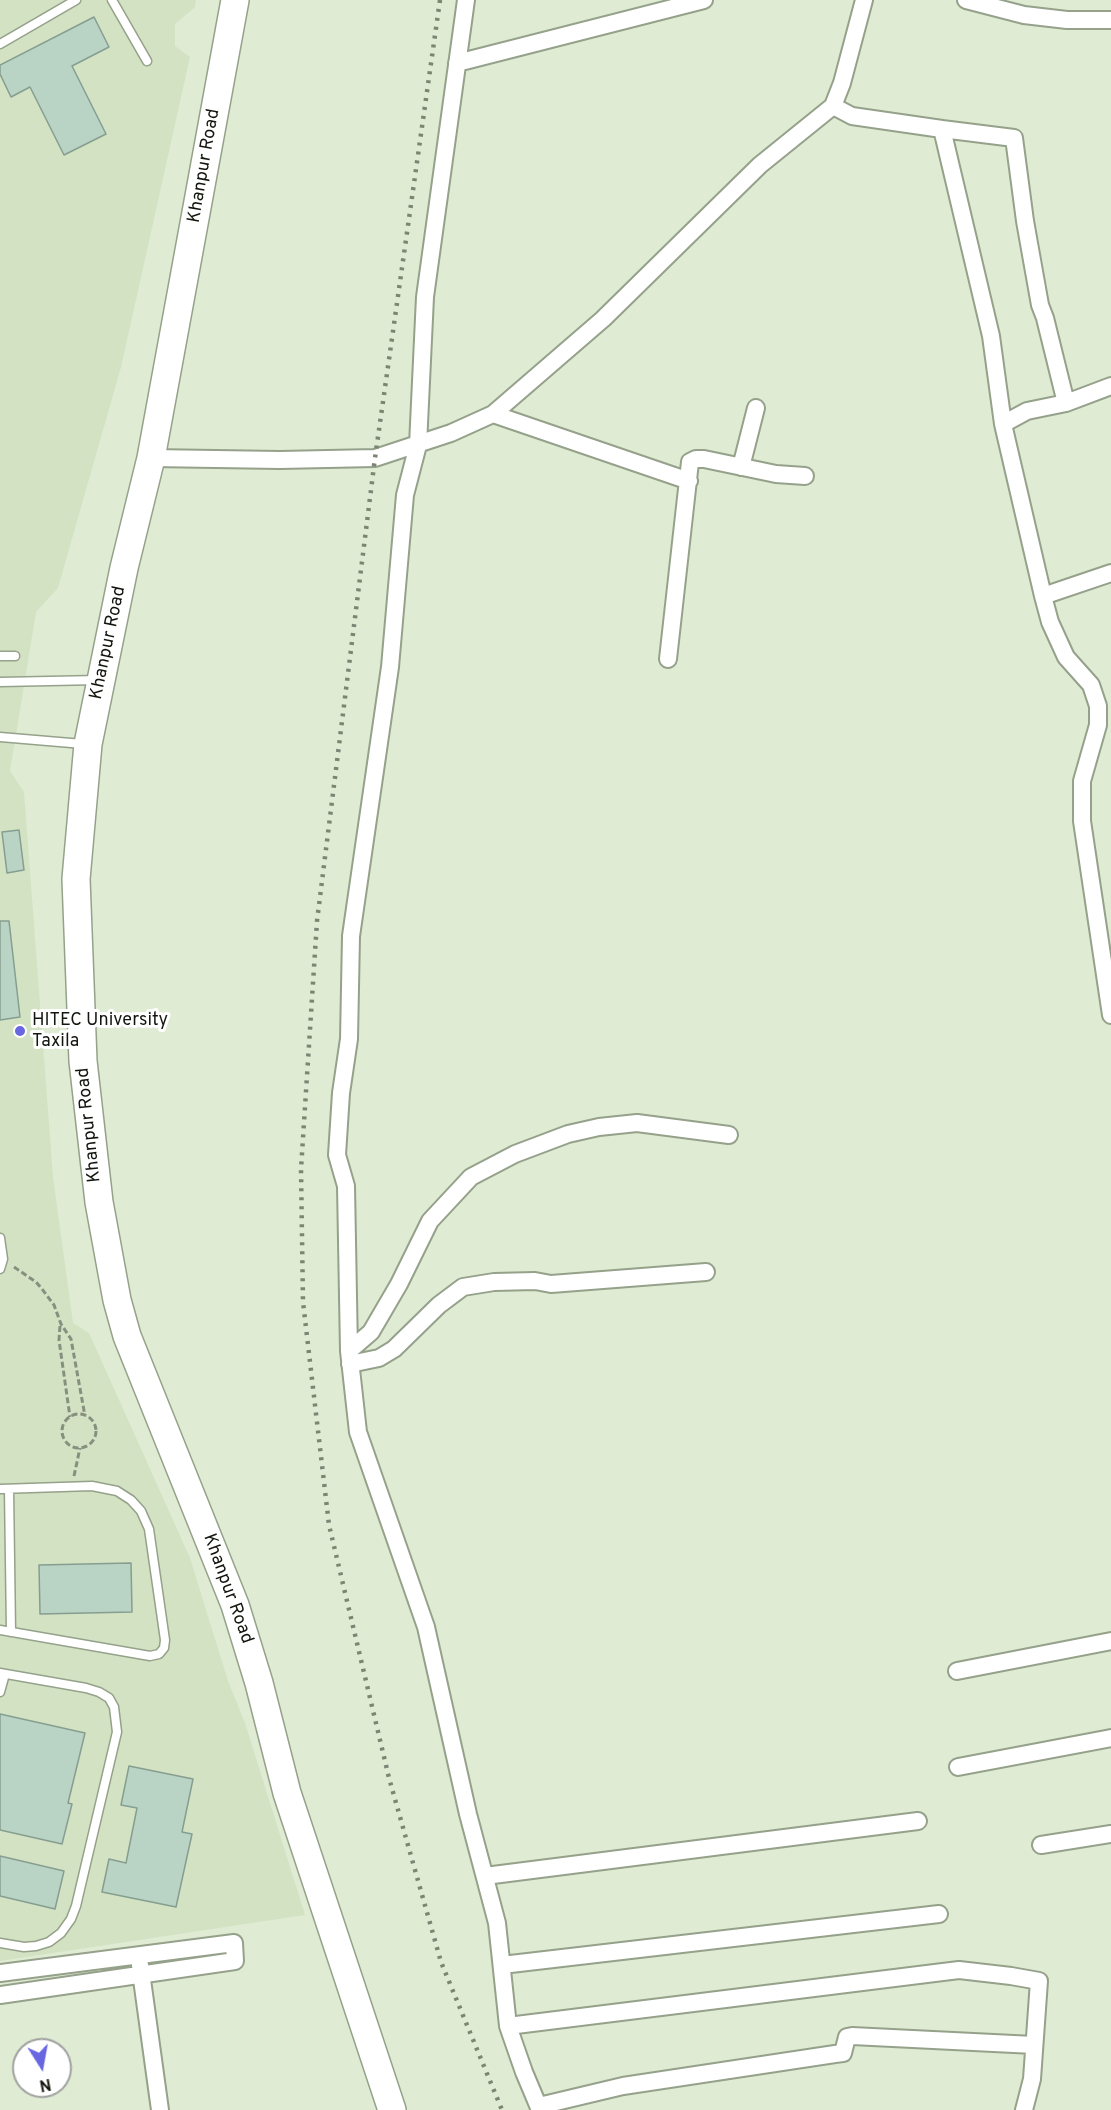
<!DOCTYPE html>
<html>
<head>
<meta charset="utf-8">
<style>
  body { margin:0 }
  #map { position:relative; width:1111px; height:2110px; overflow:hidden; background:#dfebd3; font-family:Overpass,sans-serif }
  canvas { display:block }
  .north { position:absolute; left:12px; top:2038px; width:60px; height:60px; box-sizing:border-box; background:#fff; border:2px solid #a0a29f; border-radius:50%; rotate:169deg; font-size:16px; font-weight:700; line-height:24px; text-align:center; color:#12160e }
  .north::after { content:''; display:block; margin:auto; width:21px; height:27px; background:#6866e0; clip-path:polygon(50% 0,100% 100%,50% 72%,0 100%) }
</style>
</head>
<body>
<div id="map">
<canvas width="1111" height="2110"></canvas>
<div class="north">N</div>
</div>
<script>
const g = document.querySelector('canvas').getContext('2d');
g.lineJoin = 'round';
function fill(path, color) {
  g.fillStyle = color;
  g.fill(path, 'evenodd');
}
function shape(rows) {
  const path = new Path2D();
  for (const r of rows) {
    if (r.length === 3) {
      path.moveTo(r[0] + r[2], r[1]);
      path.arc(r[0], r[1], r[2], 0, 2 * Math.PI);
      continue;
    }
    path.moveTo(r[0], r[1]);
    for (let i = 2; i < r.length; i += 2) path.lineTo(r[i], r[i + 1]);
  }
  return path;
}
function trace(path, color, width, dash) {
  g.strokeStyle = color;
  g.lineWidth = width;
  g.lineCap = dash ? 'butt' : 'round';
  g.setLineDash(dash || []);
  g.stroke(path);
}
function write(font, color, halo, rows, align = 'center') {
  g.font = font + ' Overpass,sans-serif';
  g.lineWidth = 6;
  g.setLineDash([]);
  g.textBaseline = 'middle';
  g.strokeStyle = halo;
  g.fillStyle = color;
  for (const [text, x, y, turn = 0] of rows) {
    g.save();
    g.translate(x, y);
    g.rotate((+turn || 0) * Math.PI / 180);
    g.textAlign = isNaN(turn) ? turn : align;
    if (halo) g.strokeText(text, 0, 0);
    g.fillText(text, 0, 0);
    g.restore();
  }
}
fill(shape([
  [0,0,196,0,195,7,175,24,175,46,190,57,121,367,58,588,36,612,10,771,24,792,53,1177,73,1323,89,1333,190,1558,228,1681,245,1723,305,1915,0,1961]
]), '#d2e2c3');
const building = shape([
  [94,17,109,47,72,66,106,134,64,155,30,87,11,97,0,74,0,65,94,17],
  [19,830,24,870,7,873,2,832,19,830],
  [0,921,9,921,20,1017,0,1020,0,921],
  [131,1563,132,1612,40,1614,39,1565,131,1563],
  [0,1714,85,1733,68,1803,72,1804,62,1844,0,1830,0,1714],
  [129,1766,193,1779,182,1832,192,1834,176,1907,102,1892,109,1859,126,1863,137,1808,121,1805,129,1766],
  [0,1856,64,1871,55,1909,0,1896,0,1856]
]);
fill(building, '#b9d3c4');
trace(building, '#869e90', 1.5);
const service = shape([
  [112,0,147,61],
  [0,44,76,0],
  [0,656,15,656],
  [0,682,99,680],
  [0,737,83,744],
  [0,1238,3,1259,0,1269],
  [0,1489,92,1486,117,1491,131,1500,141,1511,149,1529,165,1640,164,1648,159,1654,150,1656,0,1630],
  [9,1489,11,1632],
  [0,1673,86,1688,99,1692,109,1698,114,1707,117,1732,76,1906,71,1919,61,1933,49,1942,36,1946,24,1947,0,1943],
  [0,1692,5,1674]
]);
const minor = shape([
  [466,0,425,297,418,445,405,495,390,667,351,936,349,1039,341,1093,337,1155,346,1186,349,1351,358,1432,426,1627,468,1814,497,1923,508,2026,524,2072,540,2110],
  [966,0,1024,15,1067,20,1111,20],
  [457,63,704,0],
  [833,106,852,116,942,129,991,336,1003,424,1043,596,1050,622,1066,657,1091,685,1098,706,1098,725,1082,781,1082,821,1111,1015],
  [942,129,1014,138,1025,221,1040,305,1045,318,1066,403],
  [493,414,689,481],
  [1003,424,1027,411,1066,403,1111,386],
  [151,458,280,460,375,458,451,433,493,414,603,319,760,165,833,106,842,83,864,0],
  [741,467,756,408],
  [1043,596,1111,573],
  [668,659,690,462,696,459,704,459,776,474,805,476],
  [349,1351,371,1332,399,1284,430,1221,471,1177,515,1154,568,1134,599,1127,637,1123,729,1135],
  [350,1364,379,1358,394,1349,439,1305,463,1287,494,1282,535,1281,551,1284,706,1272],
  [957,1671,1111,1641],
  [958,1767,1111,1738],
  [1041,1845,1111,1834],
  [485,1876,918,1821],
  [140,1965,160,2110],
  [502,1965,939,1914],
  [0,1973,234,1943,235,1961,0,1995],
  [508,2026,959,1970,1011,1976,1039,1981,1032,2079,1024,2110],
  [539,2106,623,2086,835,2054,843,2053,847,2037,852,2036,1034,2045]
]);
const trunk = shape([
  [235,0,151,458,124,568,88,744,76,879,83,1061,99,1202,117,1300,127,1336,235,1605,259,1683,287,1793,392,2110]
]);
trace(service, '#95a18a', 11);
trace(minor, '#95a18a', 20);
trace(trunk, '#95a18a', 30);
trace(shape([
  [14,1267,36,1282,42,1289,54,1305,61,1324,71,1339,85,1416],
  [60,1326,59,1340,70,1417],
  [79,1431,17],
  [74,1476,80,1448]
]), '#87907f', 3, [6, 3]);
trace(service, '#fff', 8);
trace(minor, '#fff', 16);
trace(trunk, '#fff', 27);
trace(shape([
  [440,0,375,458,317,921,301,1169,303,1302,329,1525,389,1778,441,1962,502,2110]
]), '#7c8574', 4.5, [3, 6]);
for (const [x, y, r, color] of [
  [20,1031,6,"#6866e0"]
]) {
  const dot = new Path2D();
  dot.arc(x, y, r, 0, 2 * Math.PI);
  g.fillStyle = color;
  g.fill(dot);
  trace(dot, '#fff', 2);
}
write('18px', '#12160e', '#fff', [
  ["Khanpur Road",205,166,-80],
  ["Khanpur Road",109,643,-78],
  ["Khanpur Road",90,1125,-96],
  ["Khanpur Road",227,1589,70]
]);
write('18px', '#12160e', '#fff', [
  ["HITEC University",32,1021],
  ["Taxila",32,1042]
], 'left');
</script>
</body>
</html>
